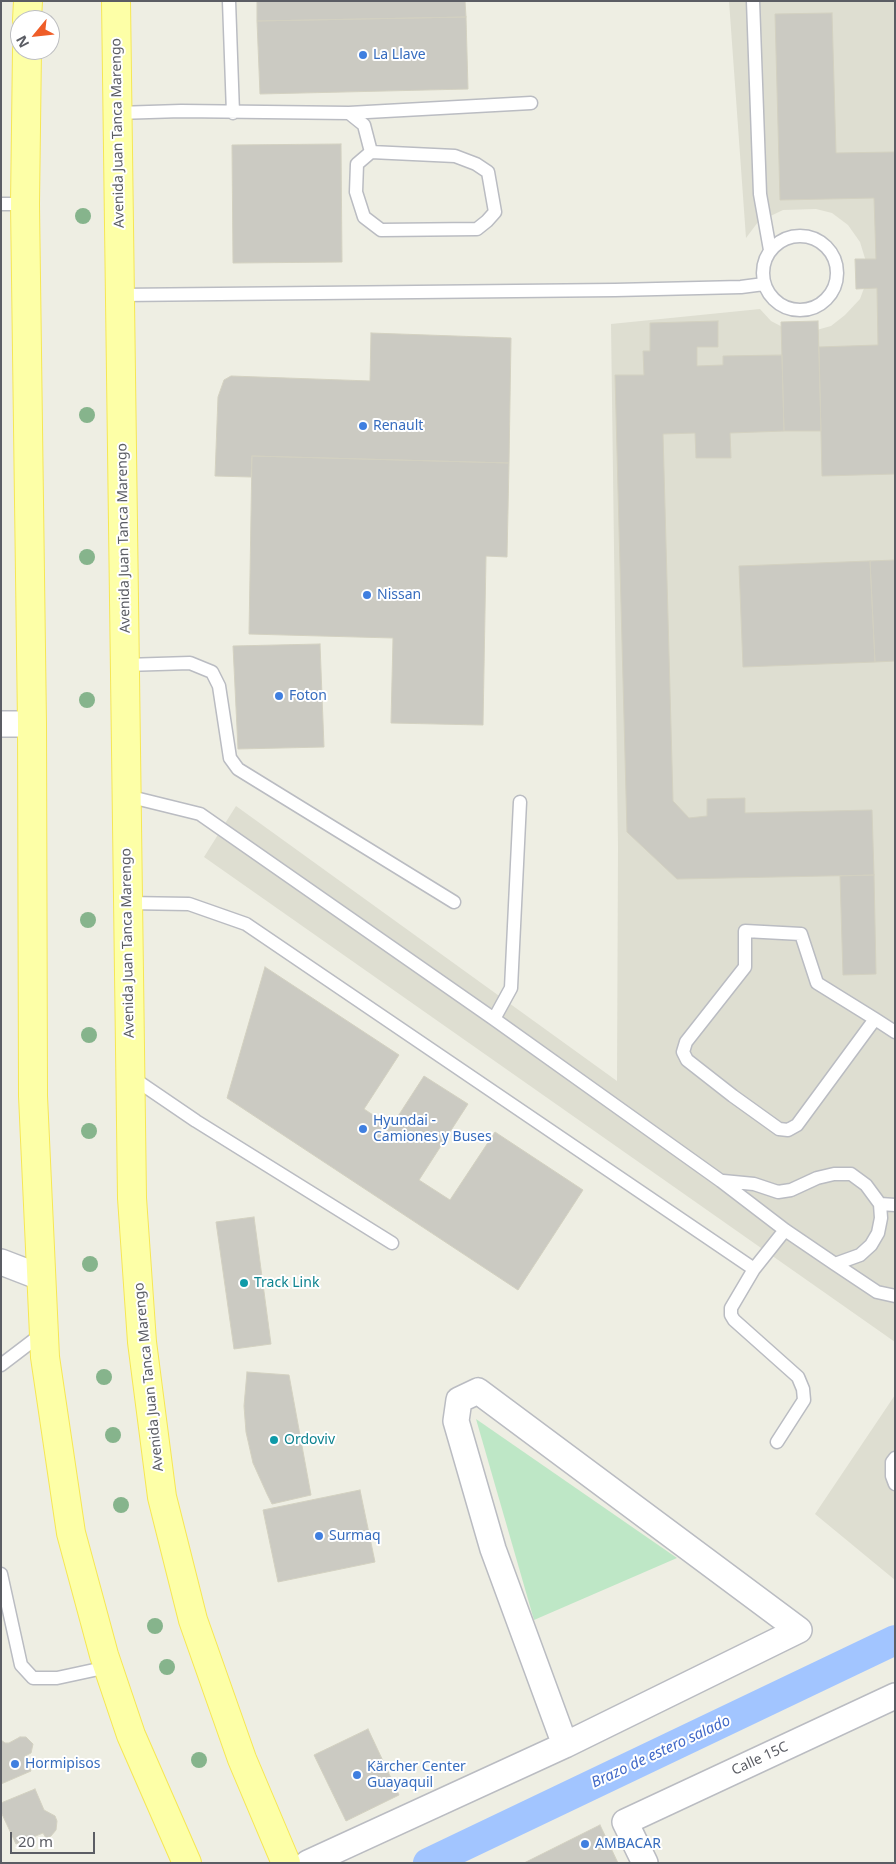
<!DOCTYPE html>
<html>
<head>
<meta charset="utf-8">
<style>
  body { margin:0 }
  #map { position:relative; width:896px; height:1864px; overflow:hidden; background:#eeeee3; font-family:"Noto Sans",sans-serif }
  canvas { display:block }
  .frame { position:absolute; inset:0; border:2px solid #5b5d64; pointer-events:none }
  .north { position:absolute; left:10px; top:10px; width:50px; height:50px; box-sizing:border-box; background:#fff; border:1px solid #bdbec1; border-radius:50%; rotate:242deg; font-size:14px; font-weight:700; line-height:20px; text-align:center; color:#5b5d64 }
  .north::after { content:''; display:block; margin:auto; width:18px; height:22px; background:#ef5d28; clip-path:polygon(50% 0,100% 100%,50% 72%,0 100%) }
  .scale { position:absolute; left:10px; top:1832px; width:85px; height:22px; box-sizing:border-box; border:2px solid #5b5d64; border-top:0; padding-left:6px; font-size:15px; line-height:18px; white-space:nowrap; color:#5b5d64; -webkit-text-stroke:4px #fff; paint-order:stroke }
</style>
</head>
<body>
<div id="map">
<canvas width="896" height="1864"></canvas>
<div class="frame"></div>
<div class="north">N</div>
<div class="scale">20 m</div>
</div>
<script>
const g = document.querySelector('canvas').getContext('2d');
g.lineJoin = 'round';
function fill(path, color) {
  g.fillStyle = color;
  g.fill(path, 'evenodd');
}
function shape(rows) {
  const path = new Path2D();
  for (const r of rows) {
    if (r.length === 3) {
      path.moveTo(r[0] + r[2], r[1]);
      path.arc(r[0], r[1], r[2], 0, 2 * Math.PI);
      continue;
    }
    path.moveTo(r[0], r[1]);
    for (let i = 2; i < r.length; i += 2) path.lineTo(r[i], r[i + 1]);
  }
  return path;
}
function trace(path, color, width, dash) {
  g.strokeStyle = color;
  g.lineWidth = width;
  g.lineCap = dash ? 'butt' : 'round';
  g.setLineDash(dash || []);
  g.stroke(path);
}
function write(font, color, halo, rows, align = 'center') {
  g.font = font + ' "Noto Sans",sans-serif';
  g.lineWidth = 4;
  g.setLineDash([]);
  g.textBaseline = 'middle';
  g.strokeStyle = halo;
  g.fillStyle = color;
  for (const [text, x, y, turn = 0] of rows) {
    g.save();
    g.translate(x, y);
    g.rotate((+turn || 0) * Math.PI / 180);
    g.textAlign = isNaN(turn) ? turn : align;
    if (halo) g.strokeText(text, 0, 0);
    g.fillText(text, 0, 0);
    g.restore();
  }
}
fill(shape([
  [729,1,895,1,895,1342,204,857,236,806,617,1081,618,847,611,324,760,309,771,321,792,332,813,331,831,326,845,315,860,299,867,280,867,265,860,242,848,225,832,213,816,209,783,210,758,222,746,238],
  [895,1395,895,1580,815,1514]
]), '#deded1');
fill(shape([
  [476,1419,677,1558,534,1620]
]), '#bee7c6');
trace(shape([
  [428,1863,895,1640]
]), '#a2c5ff', 30);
const building = shape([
  [257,1,465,1,466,17,257,21,257,1],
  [832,13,836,153,895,152,895,474,822,476,819,347,878,345,877,288,856,289,855,259,876,259,874,198,780,200,775,14,832,13],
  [466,17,468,89,260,94,257,21,466,17],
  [341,144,342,262,233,263,232,145,341,144],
  [718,321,718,347,697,347,697,366,723,365,723,356,782,355,784,431,730,433,731,458,696,458,695,433,663,434,673,801,689,818,707,816,707,799,745,798,745,813,872,810,874,875,677,879,627,832,615,375,644,375,643,351,650,351,650,323,718,321],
  [818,321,821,431,784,431,781,322,818,321],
  [371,333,511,338,509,463,252,456,251,477,215,476,218,397,224,380,231,376,370,381,371,333],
  [252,456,509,463,507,557,486,556,483,725,391,723,393,638,249,634,252,456],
  [895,560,895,661,875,662,870,561,895,560],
  [870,561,875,662,743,667,739,566,870,561],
  [320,644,324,747,238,749,233,646,320,644],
  [874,875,876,974,843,975,840,876,874,875],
  [265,967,399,1055,364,1109,391,1127,424,1076,468,1104,419,1180,450,1200,495,1132,583,1190,518,1290,227,1098,265,967],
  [254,1217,271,1344,234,1349,216,1222,254,1217],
  [247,1372,289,1375,311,1495,272,1504,267,1494,253,1463,246,1432,244,1406,247,1372],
  [360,1490,375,1562,278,1582,263,1510,360,1490],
  [368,1729,399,1795,346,1821,314,1755,368,1729],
  [20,1737,26,1737,33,1744,31,1753,25,1756,31,1771,1,1784,1,1740,5,1743,9,1743,20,1737],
  [35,1789,44,1810,55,1816,57,1821,56,1830,51,1836,46,1838,43,1833,16,1844,1,1812,1,1803,35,1789],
  [600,1825,618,1863,524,1863,600,1825]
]);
fill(building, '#cbcac2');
trace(building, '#d3d1c1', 1);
const service = shape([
  [229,1,233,113],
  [753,1,760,194,770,250],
  [117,113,181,111,349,113,364,125,371,152,357,164,356,192,364,217,381,230,477,229,487,221,495,212,488,172,476,164,455,156,371,152],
  [349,113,531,103],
  [1,204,25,204],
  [800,273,37],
  [120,295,615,290,741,287,764,284],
  [125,665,190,663,212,672,219,686,230,758,238,769,454,902],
  [127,796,200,814,494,1019,721,1181,785,1230,835,1264,877,1292,895,1296],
  [127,903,189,904,246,924,754,1269],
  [494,1019,511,988,520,802],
  [875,1019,797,1125,788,1130,779,1129,733,1096,687,1060,683,1052,686,1042,745,967,745,931,801,934,817,983,875,1019,895,1032],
  [130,1076,196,1121,392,1243],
  [723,1181,754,1184,778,1192,791,1190,817,1178,834,1174,851,1174,866,1185,880,1204,881,1218,878,1233,871,1245,860,1255,835,1264],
  [880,1204,895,1205],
  [1,1365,43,1333],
  [777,1442,804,1400,803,1389,798,1377,734,1320,731,1315,731,1308,754,1269,785,1230],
  [895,1458,892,1462,892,1476,895,1484],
  [1,1574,21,1665,33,1678,57,1678,108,1667]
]);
const minor = shape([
  [1,724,32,724],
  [1,1262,40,1277],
  [308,1863,565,1745,799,1630,478,1391,459,1400,456,1421,493,1549,565,1745],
  [645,1863,625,1822,895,1696]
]);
const primary = shape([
  [116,1,132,1198,142,1342,162,1497,193,1620,242,1759,286,1863],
  [27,20,28,1],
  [27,50,25,204,32,724,33,1096,45,1357,71,1533,104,1655,131,1735,187,1863]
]);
trace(service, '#babcc2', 15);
trace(minor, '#babcc2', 28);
trace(primary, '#f6e754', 30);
trace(service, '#fff', 12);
trace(minor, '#fff', 25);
trace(primary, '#fdffa7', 28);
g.fillStyle = '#86b48c';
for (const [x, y] of [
  [83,216],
  [87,415],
  [87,557],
  [87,700],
  [88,920],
  [89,1035],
  [89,1131],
  [90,1264],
  [104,1377],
  [113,1435],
  [121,1505],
  [155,1626],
  [167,1667],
  [199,1760]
]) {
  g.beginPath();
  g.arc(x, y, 8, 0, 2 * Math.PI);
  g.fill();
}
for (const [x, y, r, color] of [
  [363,55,5,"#3f7fe0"],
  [363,426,5,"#3f7fe0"],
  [367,595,5,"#3f7fe0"],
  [279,696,5,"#3f7fe0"],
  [363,1129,5,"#3f7fe0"],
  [244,1283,5,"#0f9aa8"],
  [274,1440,5,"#0f9aa8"],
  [319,1536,5,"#3f7fe0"],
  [15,1764,5,"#3f7fe0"],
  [357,1775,5,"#3f7fe0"],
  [585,1844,5,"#3f7fe0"]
]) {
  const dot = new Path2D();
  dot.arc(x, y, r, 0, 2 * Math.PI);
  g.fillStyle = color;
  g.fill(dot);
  trace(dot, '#fff', 2);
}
write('14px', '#366cbe', '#fff', [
  ["La Llave",373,55],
  ["Renault",373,426],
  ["Nissan",377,595],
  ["Foton",289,696],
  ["Hyundai -",373,1121],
  ["Camiones y Buses",373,1137],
  ["Surmaq",329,1536],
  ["Hormipisos",25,1764],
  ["Kärcher Center",367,1767],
  ["Guayaquil",367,1783],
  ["AMBACAR",595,1844]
], 'left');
write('14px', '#5b5d64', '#fff', [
  ["Avenida Juan Tanca Marengo",118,133,-91],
  ["Avenida Juan Tanca Marengo",124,538,-91],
  ["Avenida Juan Tanca Marengo",128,943,-91],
  ["Avenida Juan Tanca Marengo",149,1377,-96],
  ["Calle 15C",760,1759,-25]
]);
write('14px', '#0d838f', '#fff', [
  ["Track Link",254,1283],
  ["Ordoviv",284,1440]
], 'left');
write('italic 15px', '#4068c7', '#fff', [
  ["Brazo de estero salado",661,1752,-25]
]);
</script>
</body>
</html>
